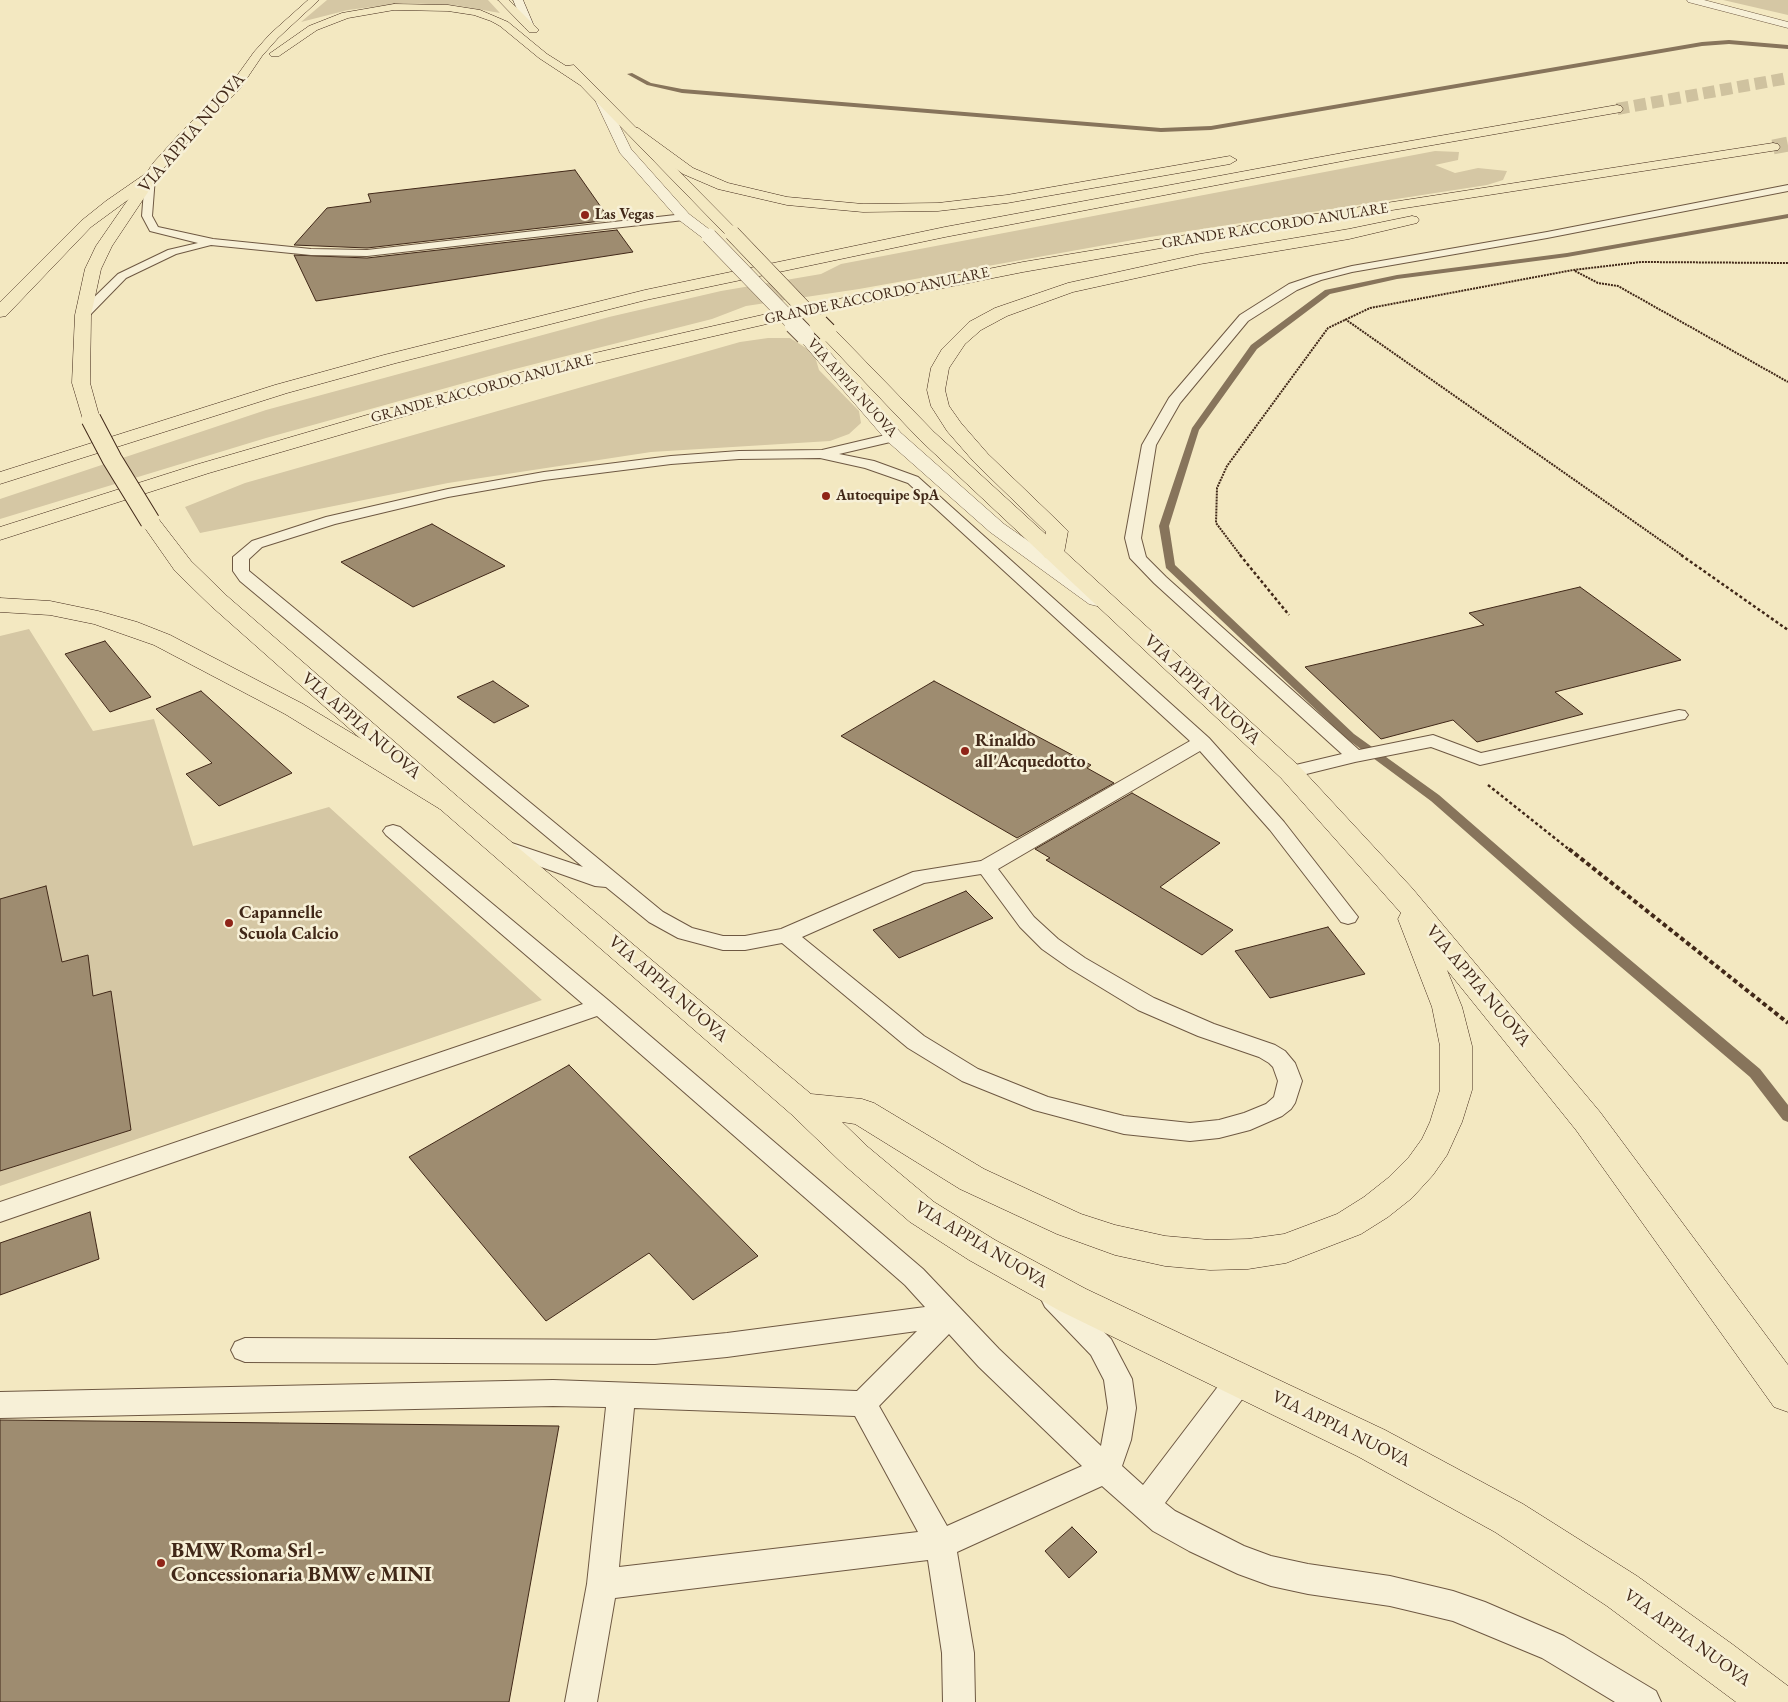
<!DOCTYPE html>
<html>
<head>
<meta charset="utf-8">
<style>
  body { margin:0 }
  canvas { display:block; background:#f3e8c1 }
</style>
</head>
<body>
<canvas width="1788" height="1702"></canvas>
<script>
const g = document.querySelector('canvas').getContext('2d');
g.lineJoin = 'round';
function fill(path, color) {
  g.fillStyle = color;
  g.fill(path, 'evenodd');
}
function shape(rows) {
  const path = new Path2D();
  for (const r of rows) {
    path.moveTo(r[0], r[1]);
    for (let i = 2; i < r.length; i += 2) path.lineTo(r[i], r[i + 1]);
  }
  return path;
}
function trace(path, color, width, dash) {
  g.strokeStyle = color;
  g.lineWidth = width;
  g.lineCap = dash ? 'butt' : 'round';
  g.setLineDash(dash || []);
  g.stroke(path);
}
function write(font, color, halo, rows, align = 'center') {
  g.font = font + ' "EB Garamond",serif';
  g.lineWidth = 5;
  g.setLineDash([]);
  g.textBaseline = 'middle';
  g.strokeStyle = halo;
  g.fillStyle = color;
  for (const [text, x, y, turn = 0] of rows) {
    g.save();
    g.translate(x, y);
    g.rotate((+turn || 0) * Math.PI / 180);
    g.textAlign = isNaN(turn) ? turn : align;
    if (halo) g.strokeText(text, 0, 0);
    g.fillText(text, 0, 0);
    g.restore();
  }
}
fill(shape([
  [327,0,488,0,500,13,454,5,403,3,348,10,301,22],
  [1723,0,1788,0,1788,15],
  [1435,151,1459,152,1458,160,1435,165,1455,173,1478,168,1507,171,1503,180,1487,185,1150,237,859,289,746,306,712,319,511,370,266,438,0,519,0,499,266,410,609,317,721,291,821,274,841,264],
  [768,338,790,338,814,353,819,370,859,411,861,423,849,434,830,441,651,452,448,483,200,533,185,507,245,483,740,342],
  [29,629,93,731,154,719,193,846,329,807,542,1000,0,1186,0,636]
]), '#d5c7a4');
fill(shape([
  [1729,40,1788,45,1788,49,1729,44,1702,46,1211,130,1161,132,682,93,647,85,627,74,632,73,651,83,682,89,1161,128,1211,126,1702,42,1729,40],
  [1788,214,1788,218,1567,257,1397,279,1330,294,1257,349,1199,430,1169,526,1175,565,1354,734,1439,795,1584,921,1760,1069,1788,1105,1788,1122,1783,1120,1750,1077,1574,927,1431,801,1346,738,1166,568,1159,526,1192,428,1251,345,1325,290,1397,275,1567,253,1788,214]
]), '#87745b');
const building = shape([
  [575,170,610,220,367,248,294,245,327,208,371,202,368,194,575,170],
  [617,230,633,252,316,301,294,255,367,258,617,230],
  [432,524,505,566,413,607,341,562,432,524],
  [1580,587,1681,660,1555,692,1583,714,1477,742,1453,720,1381,739,1305,667,1484,625,1469,613,1580,587],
  [105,641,151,697,110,712,65,654,105,641],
  [493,681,529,706,494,723,457,697,493,681],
  [934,681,1091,765,1087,768,1114,783,1017,838,841,736,934,681],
  [201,691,292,773,219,806,186,774,212,763,156,709,201,691],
  [1132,793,1220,843,1160,887,1233,930,1202,955,1046,860,1050,858,1035,849,1132,793],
  [46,886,62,962,88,955,93,996,111,991,131,1130,0,1171,0,899,46,886],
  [966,891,993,918,899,958,873,930,966,891],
  [1328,927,1365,974,1270,998,1235,951,1328,927],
  [569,1065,758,1256,693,1300,649,1253,546,1321,409,1157,569,1065],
  [90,1212,99,1259,0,1295,0,1243,90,1212],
  [0,1420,559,1426,509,1702,0,1702,0,1420],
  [1072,1527,1097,1552,1069,1578,1045,1551,1072,1527]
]);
fill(building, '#9e8c70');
trace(building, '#412818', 1);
trace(shape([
  [1617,109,1788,78]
]), '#cfc29f', 12, [12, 5.5]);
trace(shape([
  [1773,147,1788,144]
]), '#cfc29f', 15, [15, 8]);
const lane = shape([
  [150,174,155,177,152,216,158,227,213,239,311,249,367,250,684,214,689,217,684,220,367,256,311,255,211,245,176,254,126,278,87,318,79,318,77,315,79,312,118,274,168,250,198,243,150,231,142,216,145,177,150,174],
  [1788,185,1788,191,1547,238,1352,272,1321,280,1297,290,1248,321,1180,403,1156,445,1141,538,1146,557,1166,577,1359,750,1433,735,1481,753,1679,710,1685,711,1688,715,1685,719,1679,720,1480,765,1431,747,1355,762,1290,778,1283,776,1281,772,1283,768,1342,754,1154,583,1130,558,1125,538,1142,445,1169,398,1240,315,1289,284,1313,276,1352,266,1547,232,1788,185],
  [894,433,899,434,901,437,899,440,839,454,874,461,918,477,1209,738,1284,822,1358,917,1355,922,1348,924,1341,922,1270,830,1200,751,998,869,1034,917,1058,939,1085,958,1154,998,1214,1024,1275,1045,1285,1051,1295,1063,1302,1081,1295,1103,1291,1109,1282,1116,1250,1130,1219,1138,1190,1141,1124,1134,1034,1110,962,1081,908,1048,782,943,745,950,723,950,678,938,649,922,606,887,595,886,493,850,490,845,493,840,500,839,583,867,240,581,233,571,233,557,252,541,326,517,448,489,544,472,671,456,739,451,822,450,894,433],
  [820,458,865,468,908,483,1190,741,981,861,913,872,781,929,745,936,723,936,692,928,663,912,249,571,249,559,262,547,335,524,448,497,544,480,671,464,739,459,820,458],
  [981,874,1020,927,1042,949,1069,968,1138,1010,1198,1036,1259,1057,1269,1063,1273,1067,1278,1081,1274,1097,1266,1104,1244,1113,1219,1120,1190,1123,1124,1116,1048,1097,978,1069,924,1036,802,937,924,883,981,874],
  [393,825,400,827,608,1000,923,1269,999,1349,1101,1446,1108,1408,1104,1380,1091,1355,1045,1307,1041,1299,1045,1291,1054,1288,1063,1291,1111,1339,1132,1379,1136,1408,1131,1440,1122,1466,1143,1485,1229,1372,1239,1369,1249,1372,1253,1381,1249,1390,1165,1503,1175,1511,1244,1546,1271,1556,1308,1564,1390,1576,1453,1591,1485,1602,1564,1636,1656,1691,1661,1702,1615,1702,1542,1658,1453,1621,1390,1606,1308,1594,1271,1586,1238,1574,1189,1551,1153,1531,1102,1486,957,1552,974,1653,975,1702,943,1702,942,1653,928,1560,615,1598,597,1702,565,1702,587,1584,606,1407,553,1406,0,1418,0,1392,553,1380,857,1391,917,1331,727,1357,655,1364,245,1362,235,1358,231,1350,235,1342,245,1338,655,1340,727,1333,925,1307,905,1285,597,1016,0,1222,0,1202,583,1004,386,835,383,831,386,827,393,825],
  [949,1334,979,1367,1082,1466,947,1526,879,1406,949,1334],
  [634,1408,855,1416,918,1532,619,1567,634,1408]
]);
const street = shape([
  [1687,0,1704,0,1788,22,1788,28,1688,2,1687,0],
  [601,96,607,100,631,149,689,214,714,233,717,236,714,239,704,239,679,220,620,153,595,100,601,96],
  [805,330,811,331,901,433,1004,524,1105,594,1108,599,1105,604,1097,606,1089,604,990,532,887,441,799,339,796,335,799,331,805,330]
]);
const secondary = shape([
  [513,0,523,0,534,26,533,28,525,28,513,0]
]);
const primary = shape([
  [308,0,319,0,278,38,262,56,239,90,194,135,164,168,112,246,101,269,91,315,90,383,100,419,98,423,91,425,84,423,72,383,75,315,85,269,96,246,154,162,184,129,231,84,254,52,270,34,308,0],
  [498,0,509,0,539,30,537,32,529,32,498,0],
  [394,4,448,5,480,10,508,22,547,54,566,66,574,65,740,233,737,236,727,236,580,85,539,58,500,26,491,21,474,15,448,11,394,10,348,18,317,30,279,56,271,56,269,54,309,26,342,13,394,4],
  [827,327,833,328,934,432,1299,766,1412,888,1600,1112,1788,1365,1788,1412,1774,1407,1576,1130,1447,970,1462,1007,1472,1046,1472,1090,1462,1122,1447,1155,1433,1175,1412,1198,1388,1217,1361,1234,1286,1263,1248,1269,1210,1270,1165,1266,1115,1255,1057,1234,960,1189,855,1124,842,1122,868,1147,934,1202,995,1240,1086,1289,1385,1430,1523,1504,1637,1576,1732,1644,1788,1686,1788,1702,1736,1702,1607,1606,1495,1532,1357,1456,1060,1311,969,1260,910,1222,844,1165,791,1114,440,809,211,606,175,571,140,521,143,517,150,515,157,517,191,561,227,596,458,797,811,1094,862,1099,874,1103,984,1169,1081,1214,1115,1225,1165,1236,1210,1240,1248,1239,1284,1234,1337,1214,1364,1197,1388,1178,1409,1157,1422,1139,1430,1122,1440,1090,1440,1046,1432,1007,1398,919,1401,913,1281,778,920,440,821,336,818,332,821,328,827,327]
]);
const highway = shape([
  [1617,105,1621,106,1623,109,1621,112,1353,159,945,237,646,300,396,363,287,393,0,484,0,472,275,385,384,355,645,290,945,227,1353,151,1617,105],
  [633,127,638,128,693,168,728,183,787,197,863,204,938,203,1007,195,1230,156,1237,160,1230,164,1007,203,938,211,863,212,787,205,718,189,683,174,628,134,626,131,628,128,633,127],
  [1773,143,1778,144,1780,147,1778,150,1270,229,1023,272,793,318,596,363,429,409,209,473,0,540,0,527,195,465,415,401,586,355,793,308,1023,262,1270,221,1773,143],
  [150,173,155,174,157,177,155,180,91,227,6,316,0,317,0,302,81,221,106,201,145,174,150,173],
  [1412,216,1417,217,1419,220,1417,223,1349,239,1200,264,1073,292,1007,316,981,330,965,344,949,368,945,390,949,406,961,423,988,454,1064,527,1068,531,1064,553,1061,558,1053,559,1045,558,1042,553,1046,532,974,462,947,431,931,406,927,390,931,368,942,349,969,322,995,308,1068,283,1200,254,1349,229,1412,216],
  [0,598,50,601,98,611,137,622,170,635,303,704,458,797,462,803,458,809,449,811,440,809,285,714,154,645,94,624,50,615,0,612,0,598]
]);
trace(lane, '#6e5842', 2);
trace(street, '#6e5842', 1);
trace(secondary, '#412818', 1);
trace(primary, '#412818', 1);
trace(highway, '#412818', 1);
trace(shape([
  [1575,271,1598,283,1618,286,1788,382],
  [1345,319,1683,556],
  [1241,556,1216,523,1217,488,1227,466,1328,328,1370,308,1573,270,1641,262,1788,263]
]), '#412818', 2, [2, 1]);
trace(shape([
  [1240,555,1289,615],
  [1681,555,1788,630],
  [1488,785,1571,851]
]), '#412818', 2.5, [3, 2.5]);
trace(shape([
  [1569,849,1788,1023]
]), '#412818', 4, [4.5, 3]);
fill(lane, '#f7f0d7');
fill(street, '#f7f0d7');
fill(secondary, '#f7f0d7');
fill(primary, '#f3e8c1');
fill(highway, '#f3e8c1');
const streetBridgeFar1 = shape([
  [709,236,795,325]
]);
const streetBridge = shape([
  [794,324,805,335]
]);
const primaryBridgeFar1 = shape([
  [732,233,820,325]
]);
const primaryBridge = shape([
  [819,324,827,332],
  [91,419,112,459,150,521]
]);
trace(streetBridgeFar1, '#6e5842', 16, []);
trace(streetBridge, '#6e5842', 21, []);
trace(primaryBridgeFar1, '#412818', 16, []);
trace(primaryBridge, '#412818', 21, []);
trace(streetBridgeFar1, '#f7f0d7', 15);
trace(streetBridge, '#f7f0d7', 19);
trace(primaryBridgeFar1, '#f3e8c1', 15);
trace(primaryBridge, '#f3e8c1', 19);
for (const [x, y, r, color] of [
  [585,215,5,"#8f2418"],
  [826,496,5,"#8f2418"],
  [965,751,5,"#8f2418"],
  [229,923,5,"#8f2418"],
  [161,1563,5,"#8f2418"]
]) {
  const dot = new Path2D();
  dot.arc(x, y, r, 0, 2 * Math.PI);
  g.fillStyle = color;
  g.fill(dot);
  trace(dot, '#f7f0d7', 2);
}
write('bold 15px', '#412818', '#f7f0d7', [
  ["Las Vegas",595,215],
  ["Autoequipe SpA",836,496]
], 'left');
write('15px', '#412818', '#f7f0d7', [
  ["GRANDE RACCORDO ANULARE",1275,226,-9],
  ["GRANDE RACCORDO ANULARE",877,296,-12],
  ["VIA APPIA NUOVA",852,388,48],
  ["GRANDE RACCORDO ANULARE",482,389,-15]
]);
write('18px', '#412818', '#f7f0d7', [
  ["VIA APPIA NUOVA",192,133,-49],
  ["VIA APPIA NUOVA",1202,690,43],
  ["VIA APPIA NUOVA",361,726,41],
  ["VIA APPIA NUOVA",1478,986,50],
  ["VIA APPIA NUOVA",668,989,41],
  ["VIA APPIA NUOVA",981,1245,31],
  ["VIA APPIA NUOVA",1341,1429,26],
  ["VIA APPIA NUOVA",1687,1638,36]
]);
write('bold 18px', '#412818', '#f7f0d7', [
  ["Rinaldo",975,741],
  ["all'Acquedotto",975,762],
  ["Capannelle",239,913],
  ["Scuola Calcio",239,934]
], 'left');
write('bold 21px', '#412818', '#f7f0d7', [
  ["BMW Roma Srl -",171,1551],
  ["Concessionaria BMW e MINI",171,1575]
], 'left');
</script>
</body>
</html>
